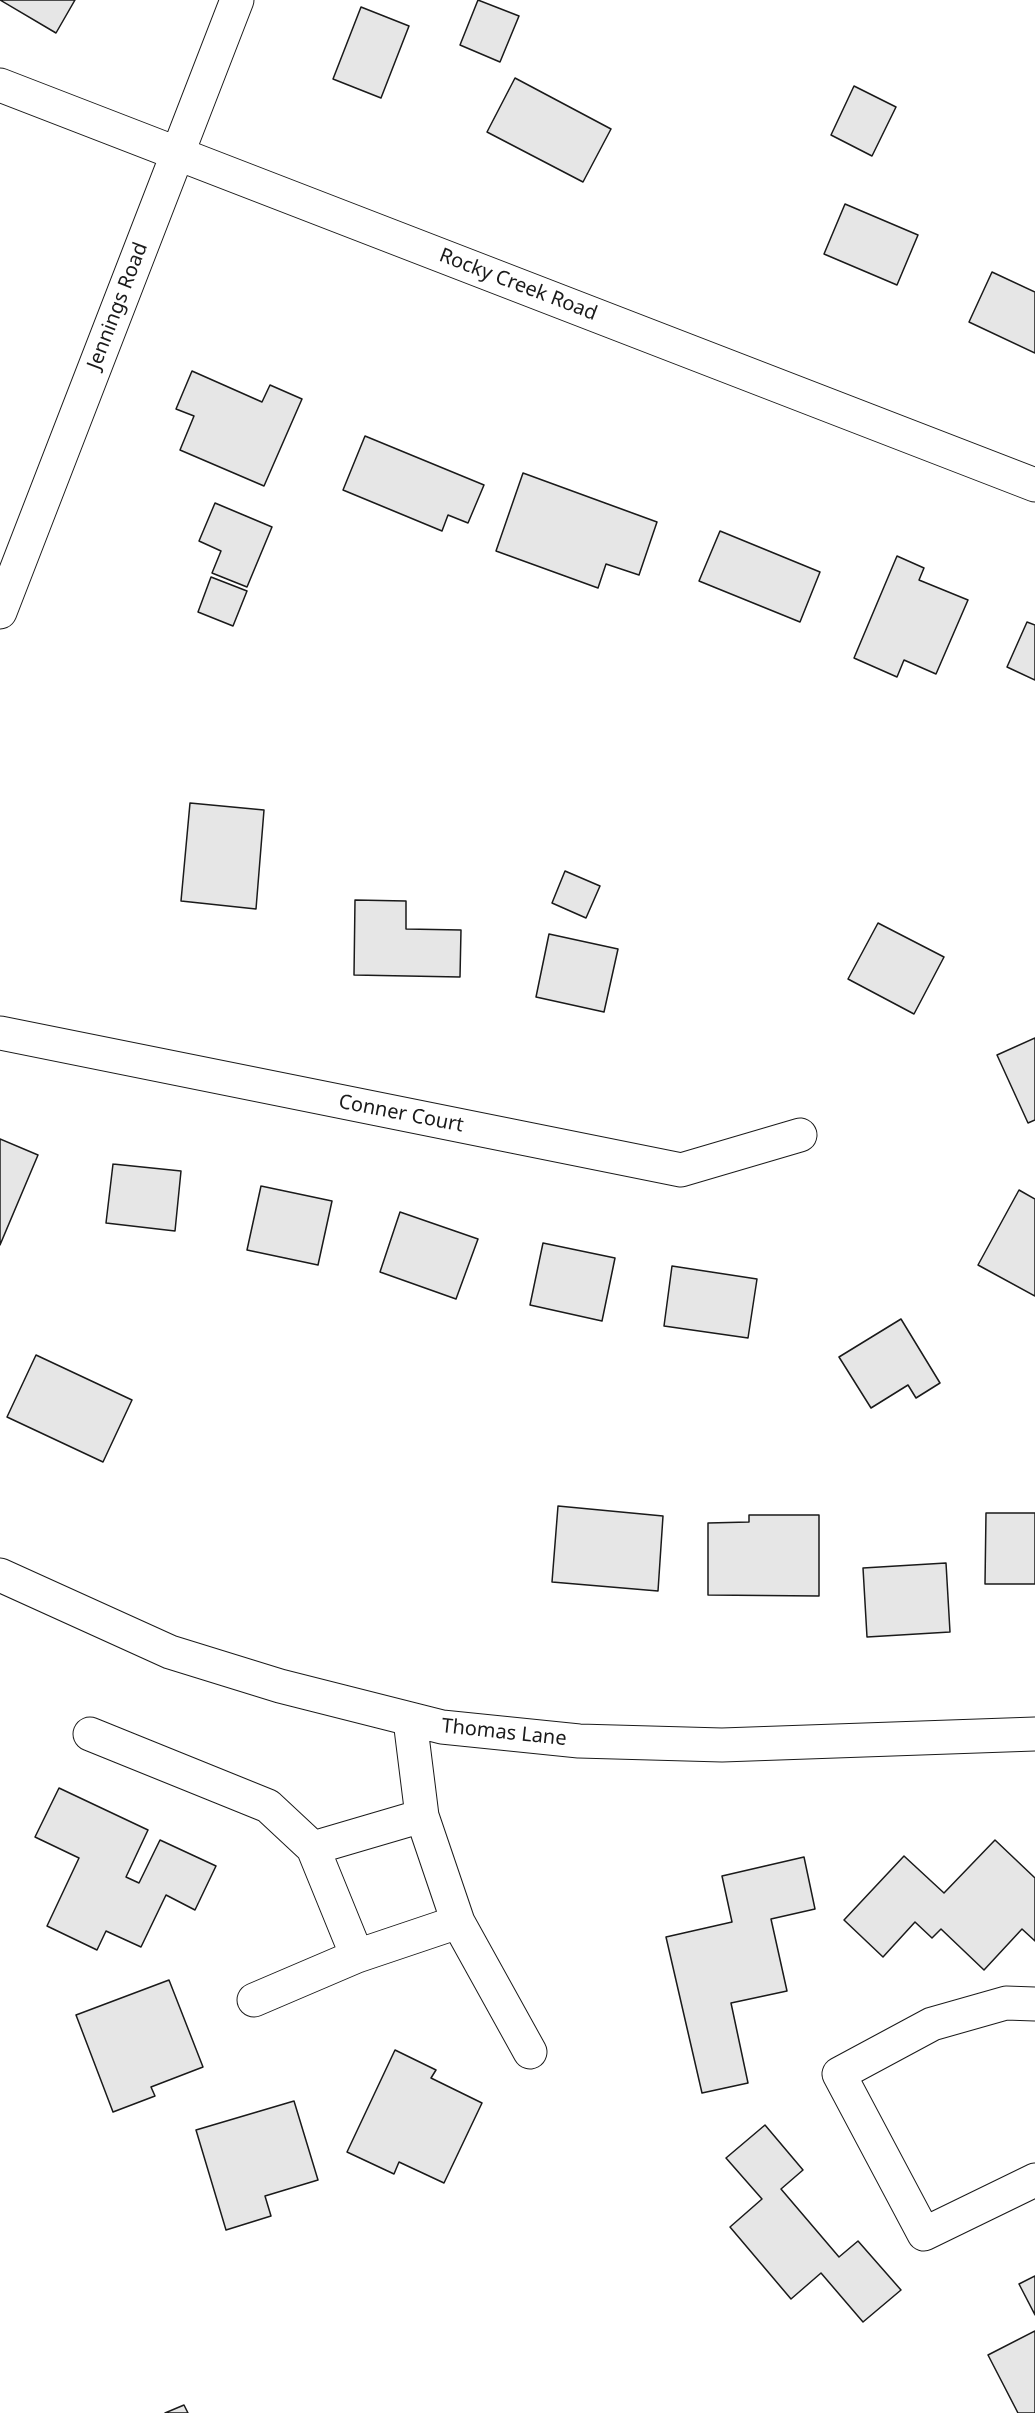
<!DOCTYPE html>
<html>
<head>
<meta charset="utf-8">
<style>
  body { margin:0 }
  canvas { display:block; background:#fff }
</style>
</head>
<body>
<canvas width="1035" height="2413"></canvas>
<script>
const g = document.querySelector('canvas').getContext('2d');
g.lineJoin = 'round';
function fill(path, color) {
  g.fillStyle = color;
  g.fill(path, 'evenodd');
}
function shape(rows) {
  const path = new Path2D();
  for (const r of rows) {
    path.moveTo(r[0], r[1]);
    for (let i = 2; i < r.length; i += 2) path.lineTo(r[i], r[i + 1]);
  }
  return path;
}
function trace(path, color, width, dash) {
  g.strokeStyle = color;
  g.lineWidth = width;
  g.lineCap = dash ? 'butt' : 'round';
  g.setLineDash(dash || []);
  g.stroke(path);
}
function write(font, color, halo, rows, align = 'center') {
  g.font = font + ' "Noto Sans",sans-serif';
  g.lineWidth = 4.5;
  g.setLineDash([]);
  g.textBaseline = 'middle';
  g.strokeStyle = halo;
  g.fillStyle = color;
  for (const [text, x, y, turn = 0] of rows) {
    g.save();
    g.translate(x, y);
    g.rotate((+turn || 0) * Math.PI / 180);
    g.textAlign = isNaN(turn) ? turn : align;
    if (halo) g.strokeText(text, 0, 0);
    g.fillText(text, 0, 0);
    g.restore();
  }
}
const building = shape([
  [0,0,75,0,56,33,0,0],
  [478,0,519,16,500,62,460,45,478,0],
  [361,7,409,26,381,98,333,79,361,7],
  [515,78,611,129,583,182,487,132,515,78],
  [854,86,896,107,872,156,831,135,854,86],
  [845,204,918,235,897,285,824,254,845,204],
  [992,272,1035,292,1035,353,969,322,992,272],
  [192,371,262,402,270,385,302,399,264,486,180,450,194,416,176,409,192,371],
  [365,436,484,485,468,523,448,515,442,531,343,490,365,436],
  [523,473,657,522,639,575,606,564,598,588,496,551,523,473],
  [215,503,272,527,247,587,212,573,221,551,199,541,215,503],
  [720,531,820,572,800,622,699,581,720,531],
  [897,556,924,568,919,580,968,600,936,674,904,660,897,677,854,658,897,556],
  [211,577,247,591,233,626,198,612,211,577],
  [1027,622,1035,625,1035,680,1007,667,1027,622],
  [190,803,264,810,256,909,181,901,190,803],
  [565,871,600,886,586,918,552,903,565,871],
  [355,900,406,901,406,929,461,930,460,977,354,975,355,900],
  [878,923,944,957,914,1014,848,979,878,923],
  [549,934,618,949,604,1012,536,997,549,934],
  [1035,1038,1035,1120,1028,1123,997,1055,1035,1038],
  [0,1139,38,1155,0,1245,0,1139],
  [113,1164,181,1171,175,1231,106,1223,113,1164],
  [261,1186,332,1201,318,1265,247,1250,261,1186],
  [1019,1190,1035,1199,1035,1296,978,1265,1019,1190],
  [400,1212,478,1239,456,1299,380,1272,400,1212],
  [543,1243,615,1258,602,1321,530,1305,543,1243],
  [672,1266,757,1279,748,1338,664,1326,672,1266],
  [901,1319,940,1383,916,1398,908,1385,871,1408,839,1357,901,1319],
  [36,1355,132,1400,103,1462,7,1417,36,1355],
  [558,1506,663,1516,658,1591,552,1582,558,1506],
  [986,1513,1035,1513,1035,1584,985,1584,986,1513],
  [749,1515,819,1515,819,1596,708,1595,708,1523,749,1522,749,1515],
  [946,1563,950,1632,867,1637,863,1568,946,1563],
  [59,1788,148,1830,126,1877,139,1883,160,1840,216,1866,195,1910,166,1895,141,1947,106,1931,97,1950,47,1926,79,1858,35,1837,59,1788],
  [995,1840,1035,1878,1035,1941,1022,1929,984,1970,941,1929,932,1938,915,1922,883,1957,844,1920,904,1856,944,1893,995,1840],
  [804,1857,815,1909,771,1919,787,1991,731,2003,748,2083,702,2093,666,1937,732,1922,722,1876,804,1857],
  [169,1980,203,2067,151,2087,155,2096,113,2112,76,2015,169,1980],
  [395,2050,436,2070,431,2078,482,2103,444,2183,399,2162,394,2174,347,2152,395,2050],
  [294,2101,318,2180,265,2196,271,2216,226,2230,196,2130,294,2101],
  [765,2125,803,2170,781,2189,839,2257,858,2241,901,2290,863,2322,821,2273,791,2299,730,2227,762,2199,726,2158,765,2125],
  [1035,2276,1035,2315,1019,2284,1035,2276],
  [1035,2331,1035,2413,1018,2413,988,2355,1035,2331],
  [184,2405,188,2413,165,2413,184,2405]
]);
fill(building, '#e6e6e6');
trace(building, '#1a1a1a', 1.5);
const minor = shape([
  [0,85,1035,485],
  [0,612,237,0],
  [0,1033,681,1170,800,1135],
  [0,1575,170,1652,280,1686,442,1727,579,1741,722,1745,1035,1734],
  [410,1720,422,1816,458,1922,530,2052],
  [90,1734,268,1806,313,1848,357,1956],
  [313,1848,422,1816],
  [254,2000,357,1956,458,1922],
  [1035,2004,1006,2003,932,2024,839,2074,924,2234,1035,2180]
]);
trace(minor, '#1a1a1a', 35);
trace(minor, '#fff', 33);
write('20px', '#1a1a1a', '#fff', [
  ["Rocky Creek Road",518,285,21],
  ["Jennings Road",118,306,-69],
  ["Conner Court",401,1114,11],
  ["Thomas Lane",504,1733,6]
]);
</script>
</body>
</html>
